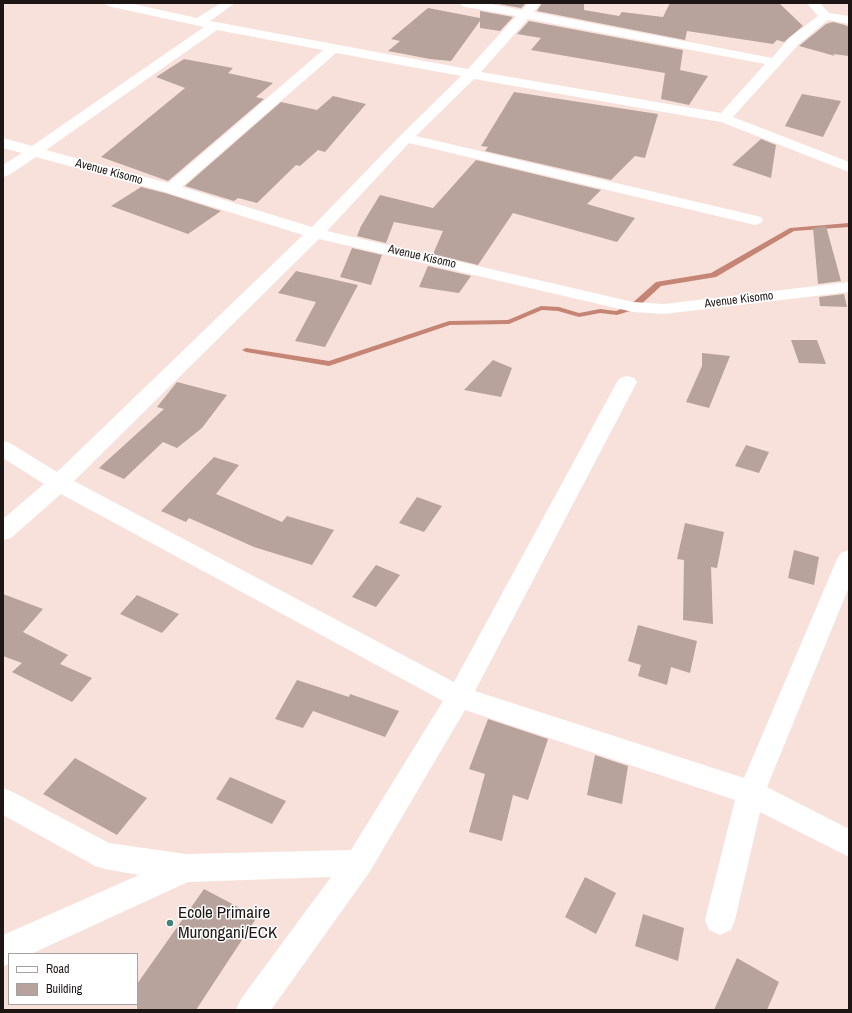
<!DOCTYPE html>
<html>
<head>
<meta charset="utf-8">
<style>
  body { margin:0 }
  #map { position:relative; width:852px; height:1013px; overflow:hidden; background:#f8e1db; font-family:"Archivo Narrow",sans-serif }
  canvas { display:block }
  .frame { position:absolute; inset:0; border:4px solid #1e1614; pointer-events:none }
  .legend { position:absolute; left:8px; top:953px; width:130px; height:52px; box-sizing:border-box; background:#fff; border:1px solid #a5a2a1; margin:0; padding:5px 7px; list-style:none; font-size:12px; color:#1e1614 }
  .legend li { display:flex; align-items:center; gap:8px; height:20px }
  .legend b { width:20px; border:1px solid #a5a2a1 }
</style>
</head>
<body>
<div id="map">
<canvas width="852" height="1013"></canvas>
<div class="frame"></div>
<ul class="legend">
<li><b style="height:5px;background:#fff"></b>Road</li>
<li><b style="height:11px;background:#b7a29c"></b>Building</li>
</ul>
</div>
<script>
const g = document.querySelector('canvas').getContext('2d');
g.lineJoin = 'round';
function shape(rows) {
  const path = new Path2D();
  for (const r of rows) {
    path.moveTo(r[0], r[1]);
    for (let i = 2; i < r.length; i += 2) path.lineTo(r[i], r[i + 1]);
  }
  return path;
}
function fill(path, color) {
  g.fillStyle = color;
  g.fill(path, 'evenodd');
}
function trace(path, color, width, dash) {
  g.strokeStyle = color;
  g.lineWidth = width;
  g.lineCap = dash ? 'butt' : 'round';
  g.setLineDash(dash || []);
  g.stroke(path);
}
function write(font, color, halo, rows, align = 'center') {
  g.font = font + ' "Archivo Narrow",sans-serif';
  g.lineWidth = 3;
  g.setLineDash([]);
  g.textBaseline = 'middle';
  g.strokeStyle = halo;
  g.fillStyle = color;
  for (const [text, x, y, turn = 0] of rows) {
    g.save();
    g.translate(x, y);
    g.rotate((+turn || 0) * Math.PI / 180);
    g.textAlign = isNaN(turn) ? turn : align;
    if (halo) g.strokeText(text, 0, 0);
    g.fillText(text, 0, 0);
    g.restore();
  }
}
fill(shape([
  [849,223,849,227,794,231,716,277,661,286,636,309,617,315,600,313,579,317,558,311,542,310,509,324,450,325,329,366,246,352,242,350,246,348,329,361,449,321,508,320,541,306,559,307,579,313,600,309,616,311,630,305,656,282,711,273,790,228,849,223]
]), '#c58575');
fill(shape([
  [493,3,526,3,521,8],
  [542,3,584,3,584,10,619,16,622,12,663,17,670,3,779,3,803,26,784,42,777,40,773,44,687,31,685,40,537,11],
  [428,8,480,18,480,11,513,17,500,31,480,28,480,21,451,61,430,59,388,51,400,41,391,39],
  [529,21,683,50,680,70,708,76,689,105,661,99,665,73,531,50,541,38,517,34],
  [833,22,845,25,849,27,849,56,833,54,835,56,799,46,826,24],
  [184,59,233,68,228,73,273,83,256,97,264,99,168,181,101,157,185,88,156,77],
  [514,92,658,114,645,158,635,156,611,180,485,151,488,147,481,146],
  [802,94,841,101,823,137,785,126],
  [333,96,366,104,325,152,318,150,300,166,296,165,257,203,238,198,234,201,185,186,281,102,317,110],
  [761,139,776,145,771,178,732,165],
  [476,160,601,190,587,204,635,218,617,242,513,213,478,265,433,254,443,231,394,222,386,243,357,236,361,226,380,195,433,208],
  [141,187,165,193,221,211,188,234,111,206],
  [826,226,841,281,818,284,813,228],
  [352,248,382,255,371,285,340,277],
  [428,266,471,276,459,293,419,287],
  [296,271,358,285,325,347,295,341,316,302,278,293],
  [844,294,847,307,820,306,819,297],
  [791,340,817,340,826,364,799,363],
  [702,353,730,356,709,408,686,402,702,366],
  [493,360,512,368,501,397,464,390],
  [177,382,227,395,202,428,177,448,163,442,124,479,99,468,164,409,157,407],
  [746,445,769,452,759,473,735,466],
  [214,457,239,465,216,494,282,522,287,516,334,530,312,565,254,547,189,518,186,522,161,511],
  [417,497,442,506,424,532,399,523],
  [685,523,724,532,717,568,711,567,713,624,683,620,684,560,677,559],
  [794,550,819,557,814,585,788,578],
  [376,565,400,575,376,607,352,597],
  [3,594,43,609,23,632,68,655,60,664,92,678,72,702,12,672,22,663,3,656],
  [137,595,179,614,162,633,120,614],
  [638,625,697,641,690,673,671,667,667,685,638,676,641,665,628,661],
  [297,680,349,697,350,694,399,711,385,737,313,711,303,728,275,719],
  [488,719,548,739,528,800,513,795,502,841,469,832,485,774,469,769],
  [595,755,628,766,622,804,587,795],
  [75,758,147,798,117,835,43,794],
  [230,777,286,801,272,824,216,799],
  [585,877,616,893,596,934,565,917],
  [204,889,257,917,196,1010,137,1010,137,984],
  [643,914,684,928,678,961,635,946],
  [737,958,779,982,767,1010,714,1010]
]), '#b7a29c');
fill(shape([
  [106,3,129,3,197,18,221,3,235,3,210,21,468,69,516,16,466,7,462,6,460,3,485,3,522,10,528,3,541,3,534,12,772,58,789,38,818,16,807,3,820,3,829,13,849,16,849,24,828,20,799,44,733,117,849,162,849,172,721,122,474,79,416,136,761,217,763,220,761,223,755,225,409,143,327,231,633,302,664,304,849,282,849,292,664,314,633,312,319,239,74,481,454,682,617,382,620,378,627,376,634,378,637,382,475,691,744,778,837,559,841,553,849,550,849,587,767,787,849,829,849,857,760,812,735,920,731,930,720,935,709,930,705,920,735,800,465,710,369,873,271,1010,236,1010,241,999,331,877,188,882,31,954,9,954,9,964,3,966,3,935,139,875,105,869,95,866,3,815,3,788,13,792,109,843,186,854,351,850,443,701,61,494,11,538,3,540,3,519,44,484,3,458,3,441,10,443,57,472,303,235,165,192,36,157,9,175,3,177,3,165,22,153,3,148,3,138,32,146,204,27,112,7,108,6,106,3],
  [528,19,765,64,721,113,481,72,528,19],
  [217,30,323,50,168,183,46,150,217,30],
  [336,53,461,76,401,135,312,227,182,187,336,53]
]), '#fff');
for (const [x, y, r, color] of [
  [170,923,4,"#3e847b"]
]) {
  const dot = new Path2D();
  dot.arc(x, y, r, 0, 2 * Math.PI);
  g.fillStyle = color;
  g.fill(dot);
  trace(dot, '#fff', 1.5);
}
write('12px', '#1e1614', '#fff', [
  ["Avenue Kisomo",109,172,15],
  ["Avenue Kisomo",422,257,13],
  ["Avenue Kisomo",739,300,-7]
]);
write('17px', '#1e1614', '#fff', [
  ["Ecole Primaire",178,913],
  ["Murongani/ECK",178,933]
], 'left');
</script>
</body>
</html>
